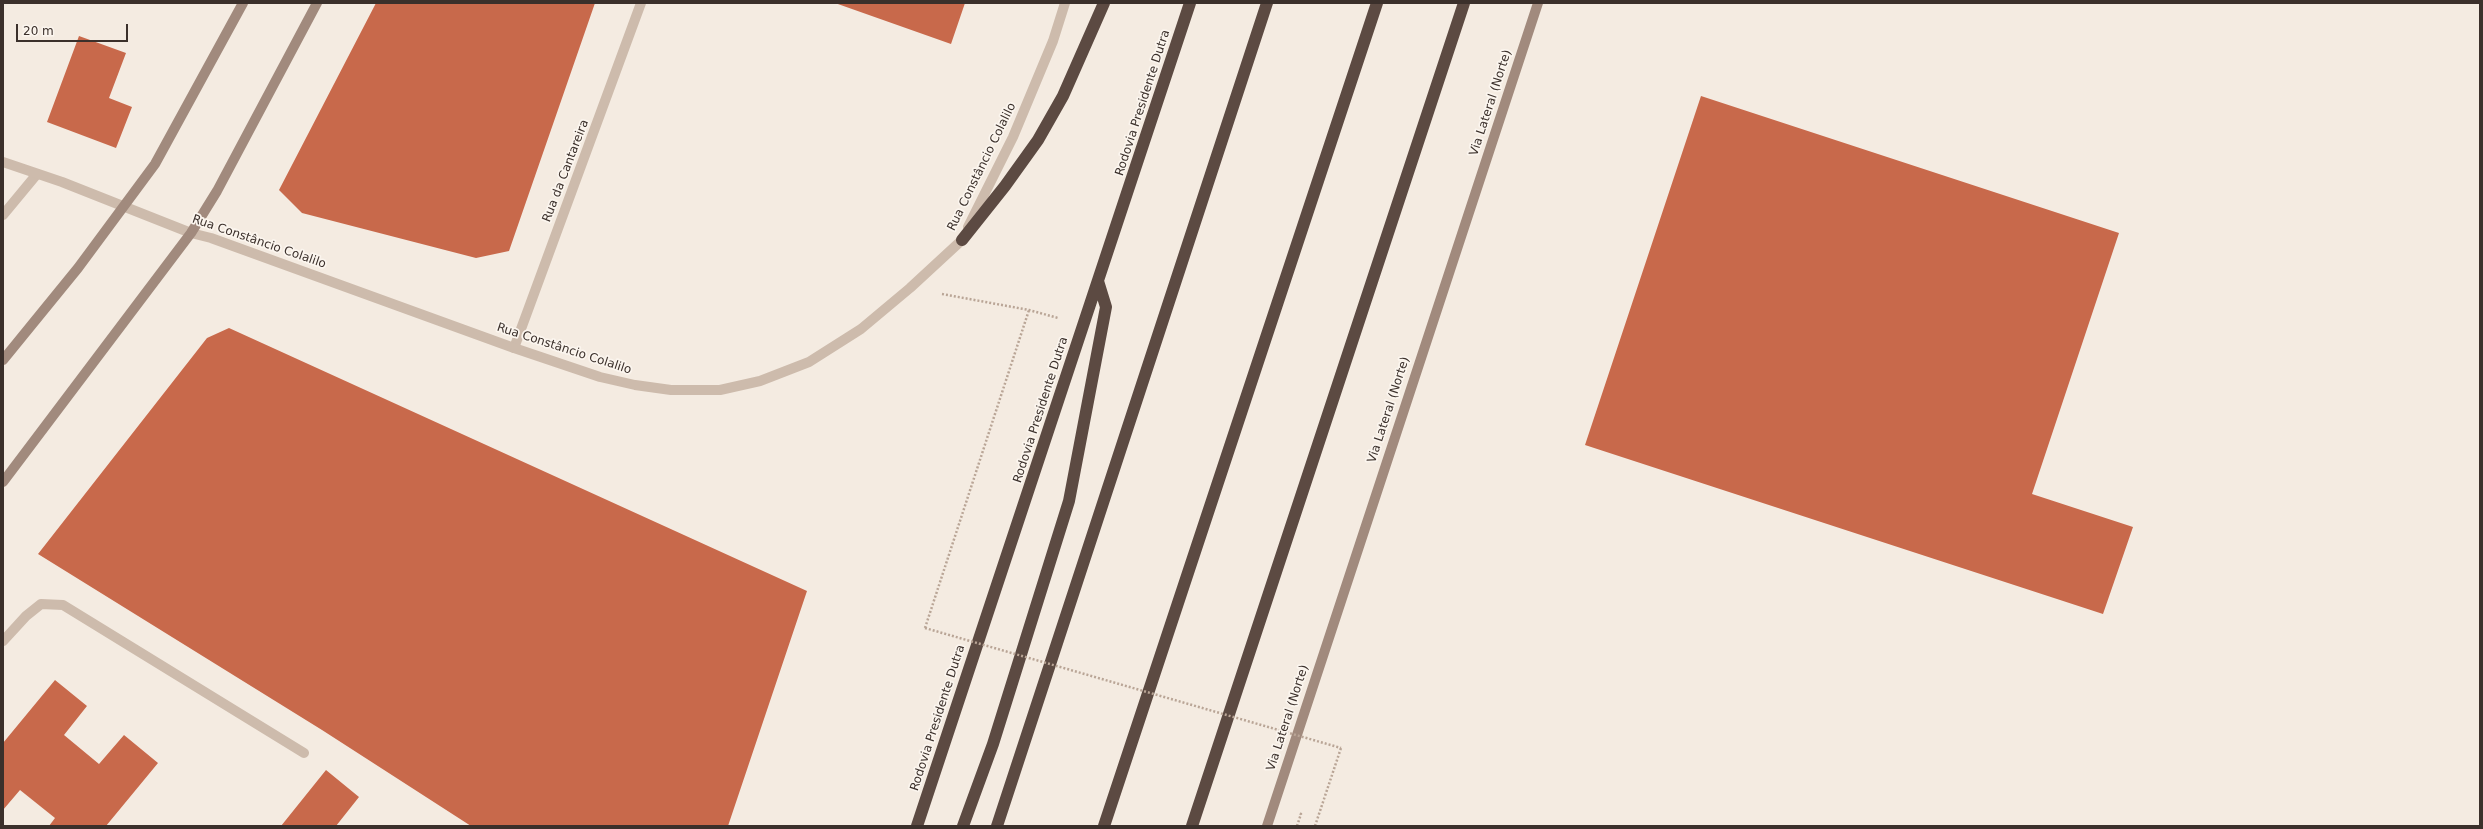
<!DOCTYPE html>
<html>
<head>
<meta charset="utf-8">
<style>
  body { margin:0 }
  #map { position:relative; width:2483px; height:829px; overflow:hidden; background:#f4ebe1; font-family:"DejaVu Sans",sans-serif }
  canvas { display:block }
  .frame { position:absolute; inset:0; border:4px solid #3b302b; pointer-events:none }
  .scale { position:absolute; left:16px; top:24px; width:112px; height:18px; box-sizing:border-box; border:2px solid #3b302b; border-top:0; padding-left:5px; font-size:12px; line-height:14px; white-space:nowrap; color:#3b302b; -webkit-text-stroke:3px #fbf5ee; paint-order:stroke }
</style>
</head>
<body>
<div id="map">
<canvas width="2483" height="829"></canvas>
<div class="frame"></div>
<div class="scale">20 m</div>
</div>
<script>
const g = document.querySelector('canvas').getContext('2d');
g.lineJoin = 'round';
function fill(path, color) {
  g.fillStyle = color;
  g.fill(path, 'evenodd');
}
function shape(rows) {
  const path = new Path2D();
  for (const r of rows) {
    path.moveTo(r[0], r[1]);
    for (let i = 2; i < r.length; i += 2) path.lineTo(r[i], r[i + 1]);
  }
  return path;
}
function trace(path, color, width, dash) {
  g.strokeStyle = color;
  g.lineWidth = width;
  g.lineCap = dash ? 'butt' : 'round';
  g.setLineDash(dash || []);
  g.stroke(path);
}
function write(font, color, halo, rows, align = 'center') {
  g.font = font + ' "DejaVu Sans",sans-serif';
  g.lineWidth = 3.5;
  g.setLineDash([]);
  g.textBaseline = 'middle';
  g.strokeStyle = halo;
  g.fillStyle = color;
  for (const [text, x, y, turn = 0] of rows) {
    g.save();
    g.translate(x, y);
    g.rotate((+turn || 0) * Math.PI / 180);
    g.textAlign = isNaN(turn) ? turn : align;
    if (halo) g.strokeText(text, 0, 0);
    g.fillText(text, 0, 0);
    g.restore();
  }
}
fill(shape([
  [376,3,595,3,509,251,476,258,302,213,279,190],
  [835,3,965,3,951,44],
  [79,36,126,53,109,98,132,107,116,148,47,122],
  [1701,96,2119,233,2032,494,2133,527,2103,614,1585,445],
  [229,328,807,591,728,826,471,826,322,730,38,554,207,338],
  [55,680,87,706,64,735,99,764,124,735,158,763,106,826,49,826,55,818,20,790,3,810,3,743],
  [326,770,359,797,336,826,281,826]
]), '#c8694b');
trace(shape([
  [942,294,1029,310,1058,318],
  [925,628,1029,310],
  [1297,826,1301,814,1298,813],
  [1315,826,1341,748]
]), '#b9a596', 2.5, [2, 2]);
trace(shape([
  [3,641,26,616,41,604,63,605,304,753]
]), '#cdbbac', 10);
trace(shape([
  [3,215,37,174],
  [968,227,1013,137,1053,41,1065,3],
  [514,348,641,3]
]), '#cdbbac', 10);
trace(shape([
  [3,162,62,182,191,233,211,238,514,348,600,377,635,385,671,390,720,390,760,381,809,362,861,329,910,288,962,240]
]), '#cdbbac', 10);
trace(shape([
  [3,360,78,268,155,164,243,3],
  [3,482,191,233,217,191,317,3],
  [1267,826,1538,3]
]), '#a18a7d', 10);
trace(shape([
  [962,240,1005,186,1038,140,1063,96,1104,3],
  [917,826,1190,3],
  [963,826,993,744,1069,501,1106,307,1098,281],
  [997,826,1267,3],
  [1104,826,1377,3],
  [1192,826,1464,3]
]), '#5c4a42', 12);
trace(shape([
  [925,628,1341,748]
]), '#b9a596', 2.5, [2, 2]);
write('12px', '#3b302b', '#fbf5ee', [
  ["Rodovia Presidente Dutra",1143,103,-72],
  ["Via Lateral (Norte)",1491,103,-72],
  ["Rua Constâncio Colalilo",982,167,-64],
  ["Rua da Cantareira",566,171,-69],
  ["Rua Constâncio Colalilo",259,242,19],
  ["Rua Constâncio Colalilo",564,349,18],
  ["Rodovia Presidente Dutra",1041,410,-72],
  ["Via Lateral (Norte)",1389,410,-72],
  ["Rodovia Presidente Dutra",938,718,-72],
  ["Via Lateral (Norte)",1288,718,-72]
]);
</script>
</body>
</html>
